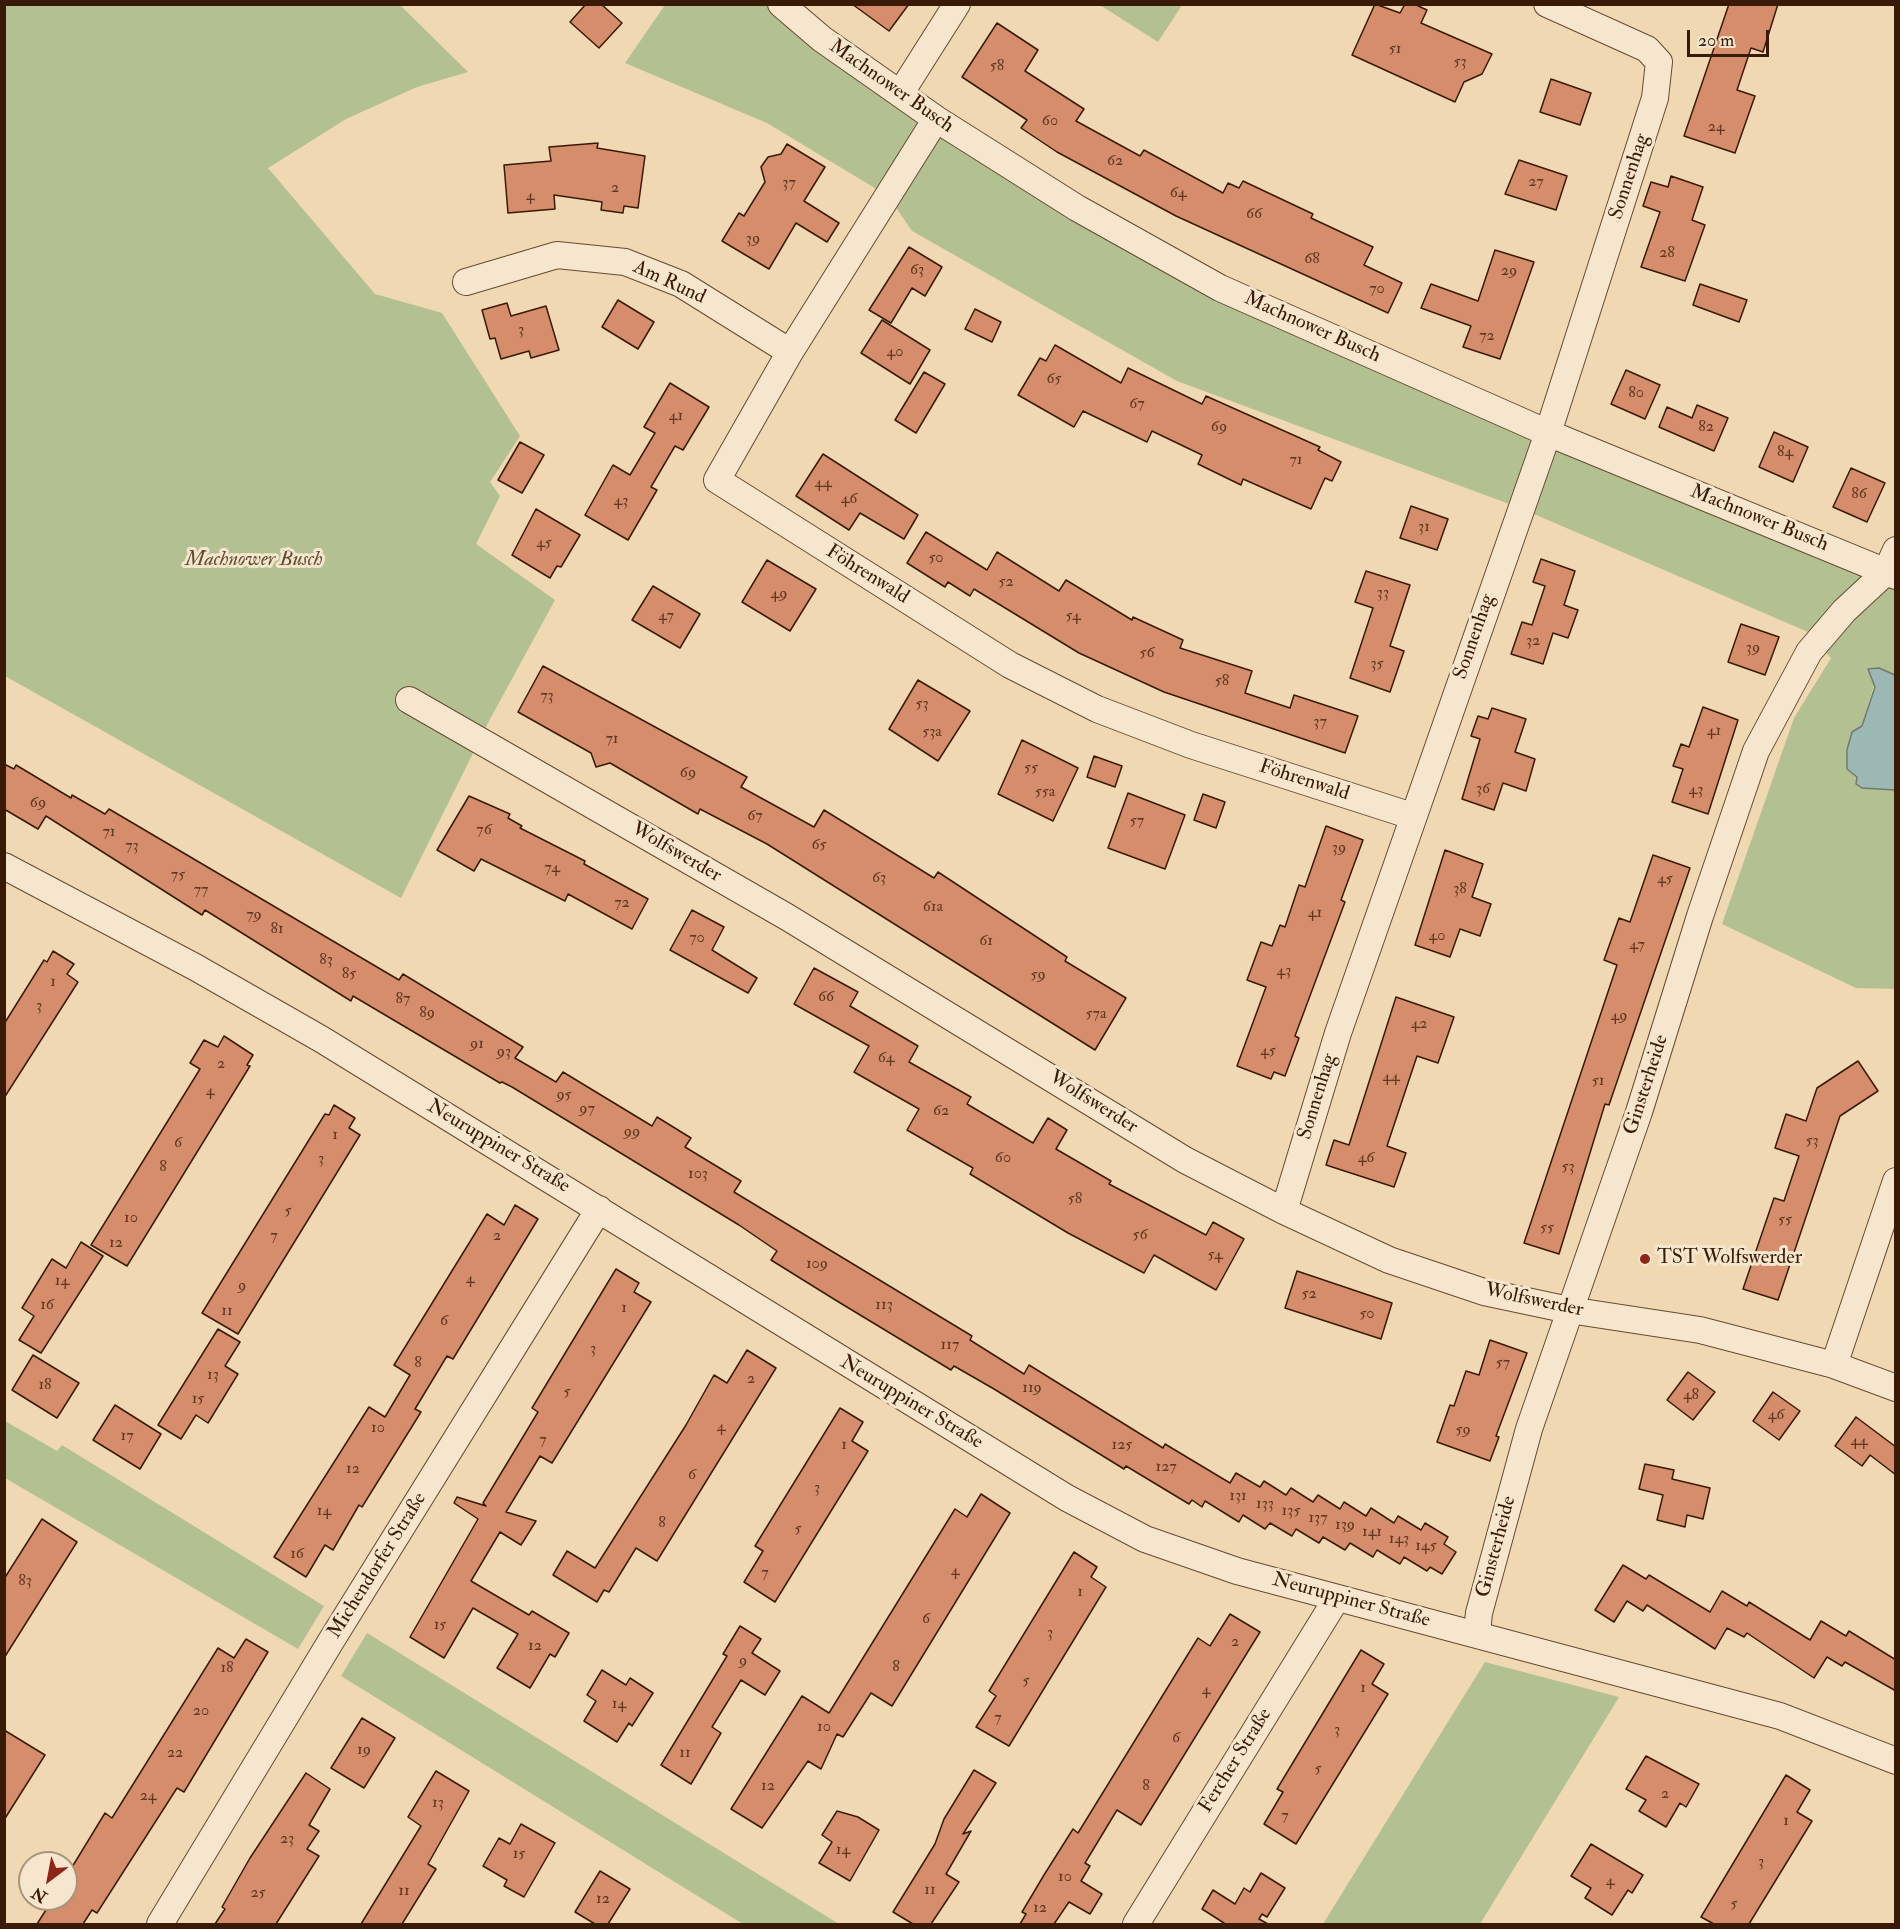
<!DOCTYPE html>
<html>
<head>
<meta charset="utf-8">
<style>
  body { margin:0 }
  #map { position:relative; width:1900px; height:1929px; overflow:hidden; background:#efd8b2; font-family:"IM FELL Double Pica",serif }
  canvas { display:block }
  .frame { position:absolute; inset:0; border:6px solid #391a07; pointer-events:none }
  .north { position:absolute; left:18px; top:1851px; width:60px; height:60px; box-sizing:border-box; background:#f5e6cd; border:2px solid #aa947e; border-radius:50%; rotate:212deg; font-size:16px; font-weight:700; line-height:24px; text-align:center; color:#391a07 }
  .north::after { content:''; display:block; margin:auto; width:21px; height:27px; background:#8f2418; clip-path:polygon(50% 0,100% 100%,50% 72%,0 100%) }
  .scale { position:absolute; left:1687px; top:30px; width:82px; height:27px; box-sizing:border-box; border:3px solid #391a07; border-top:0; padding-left:8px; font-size:18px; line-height:21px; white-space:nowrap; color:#391a07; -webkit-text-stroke:4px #f5e6cd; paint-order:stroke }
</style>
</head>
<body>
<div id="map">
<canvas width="1900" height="1929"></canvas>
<div class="frame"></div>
<div class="north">N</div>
<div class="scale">20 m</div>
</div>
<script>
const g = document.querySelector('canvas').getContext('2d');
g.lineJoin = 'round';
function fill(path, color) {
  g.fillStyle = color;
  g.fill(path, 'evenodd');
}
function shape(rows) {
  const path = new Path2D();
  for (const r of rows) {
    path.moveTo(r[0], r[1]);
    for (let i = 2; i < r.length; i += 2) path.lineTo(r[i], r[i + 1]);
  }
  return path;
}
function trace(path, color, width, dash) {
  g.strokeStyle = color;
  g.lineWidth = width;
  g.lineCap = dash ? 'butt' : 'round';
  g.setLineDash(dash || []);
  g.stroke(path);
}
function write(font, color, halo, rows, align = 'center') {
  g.font = font + ' "IM FELL Double Pica",serif';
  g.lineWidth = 6;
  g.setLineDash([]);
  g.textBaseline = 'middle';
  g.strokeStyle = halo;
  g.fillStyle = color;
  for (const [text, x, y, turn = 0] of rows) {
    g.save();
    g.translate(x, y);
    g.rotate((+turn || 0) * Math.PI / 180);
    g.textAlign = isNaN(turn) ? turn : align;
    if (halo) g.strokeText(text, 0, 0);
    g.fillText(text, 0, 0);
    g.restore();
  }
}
fill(shape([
  [5,5,400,5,468,72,417,87,346,119,268,168,375,294,442,313,520,436,490,482,500,496,476,544,555,600,489,721,401,898,5,676],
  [665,5,781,5,1220,288,1886,571,1895,550,1895,675,1879,668,1862,726,1852,732,1847,750,1895,790,1895,989,1856,988,1722,924,1794,718,1831,658,1808,632,1520,508,1177,381,912,231,888,196,767,123,625,63],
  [1100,5,1182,5,1158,42],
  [5,1421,57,1451,62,1445,324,1606,298,1649,5,1478],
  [367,1633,839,1924,743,1924,341,1676],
  [1485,1662,1619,1697,1480,1924,1323,1924]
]), '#b3c091');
const water = shape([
  [1879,668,1895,675,1895,790,1862,788,1856,784,1857,777,1847,769,1847,750,1852,732,1862,726,1875,687,1868,669,1879,668]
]);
fill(water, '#9cb8b4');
trace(water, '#74796f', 1.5);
const building = shape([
  [586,4,601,4,622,23,599,48,570,22,586,4],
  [852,4,909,4,889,31,852,4],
  [1375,4,1400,13,1405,4,1414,4,1427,10,1421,23,1492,54,1482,74,1464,82,1455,102,1352,55,1375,4],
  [1729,4,1778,4,1763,52,1751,48,1737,90,1755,96,1735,153,1684,136,1729,4],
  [997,23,1038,50,1025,71,1084,109,1076,121,1140,156,1144,150,1223,193,1228,183,1239,188,1243,181,1313,214,1311,218,1373,247,1364,265,1402,283,1388,313,1176,216,1057,152,1021,128,1027,120,962,77,997,23],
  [1551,79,1591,93,1580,125,1540,112,1551,79],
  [598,143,597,148,645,156,638,208,624,206,623,213,601,210,602,202,554,195,555,209,508,213,504,165,551,161,549,147,598,143],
  [787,144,825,167,804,201,839,223,827,242,796,223,769,269,722,241,739,213,744,216,765,182,761,167,768,157,781,154,787,144],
  [1519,160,1567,176,1556,210,1505,194,1519,160],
  [1671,176,1703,187,1692,220,1705,225,1685,281,1641,267,1660,212,1643,206,1651,182,1668,187,1671,176],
  [909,247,942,267,925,296,912,288,891,323,869,310,909,247],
  [1495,250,1534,262,1500,359,1463,347,1471,326,1421,308,1431,284,1478,301,1495,250],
  [1700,284,1747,300,1739,322,1693,305,1700,284],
  [618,300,654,322,638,349,602,327,618,300],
  [507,303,511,316,546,306,559,350,531,358,529,351,501,359,495,338,490,339,482,310,507,303],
  [975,309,1001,322,992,342,965,329,975,309],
  [882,320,930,350,910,384,861,353,882,320],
  [1055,345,1121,383,1128,368,1202,404,1206,396,1320,447,1318,450,1341,462,1332,481,1325,478,1311,509,1243,479,1241,485,1198,464,1202,455,1152,431,1147,442,1083,411,1074,427,1018,395,1040,358,1046,361,1055,345],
  [1626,370,1660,385,1645,419,1611,404,1626,370],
  [924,372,945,384,916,433,895,420,924,372],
  [670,383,709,407,683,450,675,446,651,487,657,490,628,540,585,515,613,465,630,475,655,433,644,427,670,383],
  [1697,405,1728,418,1714,451,1659,427,1667,407,1692,418,1697,405],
  [1774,432,1808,447,1793,482,1759,467,1774,432],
  [520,442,544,455,522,493,498,480,520,442],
  [823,454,918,515,904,539,860,513,849,530,796,496,823,454],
  [1851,468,1885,483,1867,522,1833,507,1851,468],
  [1411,506,1448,519,1437,550,1400,538,1411,506],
  [536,509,580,535,561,567,557,566,550,578,512,555,536,509],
  [926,532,987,570,997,552,1059,591,1066,580,1132,620,1133,617,1183,640,1180,648,1252,671,1245,693,1290,708,1294,695,1358,716,1345,753,1164,692,1079,653,974,589,970,596,948,582,945,587,907,563,926,532],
  [1541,559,1575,571,1564,605,1578,610,1568,638,1553,633,1543,664,1511,654,1522,622,1532,625,1545,586,1533,582,1541,559],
  [767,560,816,589,790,631,742,602,767,560],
  [1366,571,1410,585,1390,646,1404,651,1390,692,1350,678,1373,608,1355,602,1366,571],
  [653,586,700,614,680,648,632,620,653,586],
  [1741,624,1779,637,1765,675,1728,662,1741,624],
  [543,666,747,777,741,787,814,827,824,810,934,878,938,872,1067,957,1065,961,1126,998,1095,1050,767,844,700,809,698,814,610,763,596,767,591,753,518,712,543,666],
  [918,680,970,711,938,761,889,729,918,680],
  [1703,707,1738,720,1708,814,1672,802,1683,769,1673,766,1681,744,1689,747,1703,707],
  [1492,708,1526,719,1515,752,1535,759,1526,791,1503,783,1494,810,1462,799,1480,739,1471,736,1478,716,1488,719,1492,708],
  [1022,740,1078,768,1053,821,998,794,1022,740],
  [1094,756,1122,766,1115,787,1087,777,1094,756],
  [4,764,14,769,16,765,71,798,72,795,105,814,109,809,399,980,403,974,523,1047,515,1058,556,1082,563,1072,652,1126,657,1117,691,1138,685,1147,741,1181,734,1192,972,1336,970,1340,1024,1374,1029,1365,1163,1448,1165,1444,1230,1483,1236,1473,1260,1487,1264,1481,1286,1495,1291,1488,1313,1502,1318,1495,1340,1509,1344,1502,1366,1516,1371,1508,1394,1523,1398,1516,1421,1530,1425,1523,1448,1537,1444,1544,1456,1552,1442,1574,1430,1567,1427,1571,1404,1557,1400,1564,1377,1550,1373,1557,1350,1543,1345,1550,1323,1537,1319,1543,1296,1529,1292,1536,1270,1523,1265,1529,1243,1515,1239,1522,1205,1501,1202,1507,1192,1500,1189,1504,1126,1466,1124,1469,994,1389,954,1366,951,1370,837,1301,771,1260,777,1251,739,1225,512,1087,502,1082,500,1083,353,996,351,1001,205,910,202,915,46,816,38,829,4,809,4,764],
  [1128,793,1185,815,1165,869,1108,848,1128,793],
  [1203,794,1225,802,1216,828,1194,820,1203,794],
  [469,796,510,814,508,818,522,826,520,828,585,861,584,864,648,899,632,929,568,894,565,901,481,859,474,871,437,850,469,796],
  [1326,826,1363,840,1341,900,1345,902,1295,1036,1299,1038,1285,1076,1274,1072,1271,1079,1237,1066,1266,987,1247,980,1261,942,1272,946,1280,925,1285,927,1299,885,1305,887,1326,826],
  [1445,850,1483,864,1472,897,1491,904,1480,936,1460,929,1450,957,1415,945,1445,850],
  [1653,855,1690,868,1609,1105,1605,1104,1559,1254,1524,1243,1617,965,1604,960,1619,918,1630,922,1653,855],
  [692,910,724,927,712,950,757,978,748,993,670,950,692,910],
  [53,951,74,964,67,974,78,982,4,1098,4,1024,44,960,47,962,53,951],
  [814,968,858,992,850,1006,918,1046,909,1062,971,1097,967,1104,1033,1143,1048,1118,1067,1130,1056,1149,1111,1181,1109,1184,1206,1235,1213,1222,1244,1239,1216,1290,1154,1255,1144,1273,1068,1233,970,1174,973,1168,907,1130,919,1109,854,1072,869,1046,794,1004,814,968],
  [1396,997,1454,1017,1438,1063,1417,1056,1387,1146,1406,1153,1394,1187,1326,1165,1334,1140,1349,1145,1396,997],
  [224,1036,253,1055,247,1065,250,1066,127,1266,91,1245,200,1069,190,1063,204,1040,218,1047,224,1036],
  [1858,1061,1878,1091,1840,1116,1778,1300,1743,1289,1774,1198,1784,1201,1799,1156,1775,1148,1786,1114,1806,1121,1817,1088,1858,1061],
  [334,1105,355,1118,349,1128,360,1135,238,1334,202,1313,325,1114,329,1115,334,1105],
  [515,1205,538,1219,453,1359,447,1356,415,1409,421,1412,362,1507,359,1505,333,1550,325,1545,306,1577,274,1557,369,1407,385,1417,410,1375,394,1365,487,1214,504,1225,515,1205],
  [81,1242,103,1256,41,1353,19,1340,34,1316,22,1308,52,1259,66,1268,81,1242],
  [616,1269,639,1283,634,1292,651,1302,552,1463,540,1456,506,1512,536,1521,521,1545,500,1532,471,1581,529,1615,532,1611,569,1633,555,1657,550,1654,530,1688,497,1668,518,1634,473,1608,444,1658,410,1637,478,1519,454,1503,457,1497,486,1506,483,1503,538,1412,532,1408,616,1269],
  [1297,1271,1392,1303,1381,1339,1285,1308,1297,1271],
  [218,1329,240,1342,225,1366,238,1374,208,1423,196,1415,181,1439,158,1425,218,1329],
  [1490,1340,1527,1353,1496,1436,1499,1437,1490,1461,1437,1442,1450,1405,1454,1406,1466,1371,1479,1375,1490,1340],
  [747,1350,776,1368,657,1561,636,1548,609,1592,604,1590,597,1602,553,1575,567,1551,595,1568,686,1425,714,1375,727,1383,747,1350],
  [33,1355,79,1383,57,1418,12,1390,33,1355],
  [1688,1372,1715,1392,1693,1420,1667,1400,1688,1372],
  [1773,1392,1800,1411,1779,1440,1753,1421,1773,1392],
  [115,1405,161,1434,140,1469,93,1440,115,1405],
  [840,1408,863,1422,852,1441,868,1451,775,1602,744,1582,763,1551,755,1546,840,1408],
  [1856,1417,1896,1447,1896,1475,1870,1455,1862,1466,1835,1446,1856,1417],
  [1645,1464,1674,1470,1672,1479,1710,1488,1703,1519,1687,1515,1685,1527,1657,1520,1663,1495,1639,1489,1645,1464],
  [981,1494,1010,1513,892,1706,871,1693,843,1737,837,1734,821,1769,808,1761,762,1828,731,1809,802,1696,829,1713,955,1509,967,1517,981,1494],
  [42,1519,77,1542,4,1658,4,1579,42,1519],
  [1074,1552,1097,1567,1091,1577,1106,1587,1009,1746,976,1727,996,1696,989,1691,1074,1552],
  [1623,1565,1646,1579,1649,1575,1710,1612,1722,1591,1747,1606,1749,1602,1810,1640,1821,1621,1846,1636,1849,1631,1896,1660,1896,1691,1845,1662,1842,1666,1827,1657,1814,1678,1747,1633,1744,1637,1727,1628,1715,1649,1647,1605,1643,1611,1627,1601,1614,1622,1595,1610,1623,1565],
  [1230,1614,1260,1632,1141,1825,1117,1810,1085,1863,1090,1866,1081,1881,1102,1894,1090,1914,1069,1902,1054,1924,1020,1924,1026,1914,1022,1912,1044,1875,1073,1829,1078,1833,1198,1638,1210,1646,1230,1614],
  [740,1626,761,1639,752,1653,780,1671,765,1695,741,1680,712,1727,721,1733,691,1784,661,1765,727,1656,723,1654,740,1626],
  [246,1639,268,1652,184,1792,177,1788,97,1913,92,1910,83,1924,37,1924,53,1899,66,1899,66,1877,105,1813,112,1818,218,1648,234,1658,246,1639],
  [1361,1650,1384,1664,1372,1684,1388,1694,1296,1844,1264,1824,1283,1792,1277,1789,1361,1650],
  [602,1670,626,1685,630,1678,653,1693,632,1726,629,1723,617,1742,584,1721,596,1701,587,1695,602,1670],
  [362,1718,395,1738,364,1788,331,1768,362,1718],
  [4,1730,45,1755,4,1820,4,1730],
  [1646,1756,1699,1784,1686,1807,1680,1803,1666,1827,1639,1811,1646,1800,1626,1789,1646,1756],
  [974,1770,996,1783,963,1834,971,1831,946,1874,959,1882,931,1924,913,1924,893,1912,935,1844,944,1819,974,1770],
  [436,1771,469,1791,428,1864,436,1869,402,1924,361,1924,421,1826,408,1817,436,1771],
  [306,1773,330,1789,309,1825,319,1831,307,1849,319,1856,276,1924,215,1924,225,1909,222,1907,250,1858,306,1773],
  [1786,1775,1810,1790,1797,1812,1812,1821,1749,1924,1714,1924,1701,1917,1786,1775],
  [837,1811,858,1817,879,1830,850,1881,819,1863,832,1842,822,1835,837,1811],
  [521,1824,555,1843,524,1897,504,1886,507,1880,483,1866,499,1838,510,1844,521,1824],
  [1591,1844,1643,1875,1632,1893,1628,1890,1612,1915,1585,1898,1591,1888,1571,1876,1591,1844],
  [600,1871,630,1889,608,1924,595,1924,575,1912,600,1871],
  [1261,1873,1285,1888,1267,1917,1262,1914,1259,1919,1268,1924,1223,1924,1224,1923,1202,1909,1213,1890,1235,1904,1244,1888,1250,1892,1261,1873]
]);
fill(building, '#d58d6b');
trace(building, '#391a07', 1.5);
const minor = shape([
  [781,4,822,39,936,119,1077,208,1220,288,1548,433,1896,576],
  [900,94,957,4],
  [936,119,790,352,717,480,1010,665,1097,709,1191,745,1412,816],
  [466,282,557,255,625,262,681,284,790,352],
  [409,700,787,917,1185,1160,1284,1211,1389,1260,1484,1292,1569,1310,1700,1330,1834,1365,1896,1388],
  [4,866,195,967,321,1039,1067,1498,1145,1539,1237,1571,1780,1716,1896,1761],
  [1284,1211,1338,1033,1548,433,1655,98,1659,62,1647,49,1547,4],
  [1834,1365,1896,1181],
  [1477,1633,1479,1613,1529,1429,1639,1112,1700,916,1756,751,1809,652,1844,611,1886,572,1896,550],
  [160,1924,331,1641,599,1209],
  [1136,1924,1337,1598]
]);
trace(minor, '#664a32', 28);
trace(minor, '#f5e6cd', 26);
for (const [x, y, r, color] of [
  [1645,1259,6,"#8f2418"]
]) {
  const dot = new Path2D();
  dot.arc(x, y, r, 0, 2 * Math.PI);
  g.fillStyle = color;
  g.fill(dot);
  trace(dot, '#f5e6cd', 2);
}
write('16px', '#603720', null, [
  ["51",1395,50],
  ["53",1460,63],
  ["58",997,67],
  ["60",1050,122],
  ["24",1716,128],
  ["62",1115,162],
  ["27",1536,183],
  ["37",789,184],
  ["2",615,189],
  ["64",1178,194],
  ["4",530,197],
  ["66",1254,215],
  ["39",753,240],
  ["28",1667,254],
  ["68",1312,260],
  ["63",917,271],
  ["29",1509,272],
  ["70",1377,290],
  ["3",521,331],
  ["72",1487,337],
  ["40",895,353],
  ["65",1054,380],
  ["80",1636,394],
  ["67",1137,405],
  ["41",676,417],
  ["69",1219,428],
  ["82",1706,428],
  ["84",1785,453],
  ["71",1296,461],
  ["44",823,484],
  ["86",1859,495],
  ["46",849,500],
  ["43",621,502],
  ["31",1424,528],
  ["45",544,544],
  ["50",936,559],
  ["52",1006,583],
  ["33",1383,594],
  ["49",779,595],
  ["47",666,617],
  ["54",1073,617],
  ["32",1533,642],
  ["39",1753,649],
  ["56",1147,654],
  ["35",1377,665],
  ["58",1222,682],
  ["73",547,697],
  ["53",922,705],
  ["37",1320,723],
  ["41",1714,732],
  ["53a",932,733],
  ["71",612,740],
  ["55",1031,769],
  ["69",688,774],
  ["36",1483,790],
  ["43",1696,791],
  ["55a",1045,793],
  ["69",38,804],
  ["67",755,817],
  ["57",1137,822],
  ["76",484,831],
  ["71",109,833],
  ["65",819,846],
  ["73",132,847],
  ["39",1339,849],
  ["74",552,869],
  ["75",178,876],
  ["63",879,879],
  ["45",1665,880],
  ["38",1460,890],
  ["77",201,891],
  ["72",622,904],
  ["61a",933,908],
  ["41",1315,914],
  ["79",254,916],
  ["81",277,930],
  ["40",1437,937],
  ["70",697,939],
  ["61",986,942],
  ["47",1637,946],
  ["83",326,961],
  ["43",1284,972],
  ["85",349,975],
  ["59",1038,976],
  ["1",53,983],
  ["66",826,998],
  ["87",403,1000],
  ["3",39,1007],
  ["89",427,1014],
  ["57a",1096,1015],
  ["49",1619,1017],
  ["42",1419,1025],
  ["91",477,1045],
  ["45",1268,1052],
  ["93",504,1053],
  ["64",886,1059],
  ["2",221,1065],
  ["44",1391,1078],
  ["51",1598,1082],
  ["4",210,1092],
  ["95",564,1096],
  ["97",587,1110],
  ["62",941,1112],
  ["99",632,1133],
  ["1",335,1136],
  ["53",1812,1142],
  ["6",178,1144],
  ["60",1003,1159],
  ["46",1366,1159],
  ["3",321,1160],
  ["8",163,1168],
  ["53",1568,1168],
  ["103",698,1175],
  ["58",1075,1200],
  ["5",288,1212],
  ["10",131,1219],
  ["55",1785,1221],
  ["55",1547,1229],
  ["56",1140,1236],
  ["7",274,1237],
  ["2",497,1237],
  ["12",116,1244],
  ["54",1215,1256],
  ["109",817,1265],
  ["4",470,1280],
  ["14",62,1282],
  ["9",242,1287],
  ["52",1309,1295],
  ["16",47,1306],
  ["113",884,1306],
  ["1",624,1309],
  ["11",227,1312],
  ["50",1367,1315],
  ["6",444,1322],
  ["117",950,1346],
  ["3",593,1350],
  ["8",418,1364],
  ["57",1503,1364],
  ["13",213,1376],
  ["2",751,1380],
  ["18",45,1386],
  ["119",1032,1389],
  ["5",567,1393],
  ["48",1691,1396],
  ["15",198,1400],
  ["46",1776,1416],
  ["4",721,1428],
  ["10",378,1429],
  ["59",1463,1431],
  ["17",127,1437],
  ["7",543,1441],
  ["44",1859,1442],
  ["1",844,1446],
  ["125",1122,1446],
  ["127",1166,1468],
  ["12",353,1470],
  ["6",692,1476],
  ["3",817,1489],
  ["131",1238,1497],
  ["133",1265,1505],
  ["14",324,1512],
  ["135",1291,1512],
  ["137",1318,1519],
  ["8",662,1524],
  ["139",1345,1526],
  ["5",798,1530],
  ["141",1372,1533],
  ["143",1399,1540],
  ["145",1426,1547],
  ["16",297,1555],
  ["4",955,1572],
  ["7",765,1574],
  ["83",25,1582],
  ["1",1080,1593],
  ["6",926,1620],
  ["15",440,1626],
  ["3",1050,1634],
  ["2",1235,1643],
  ["12",535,1647],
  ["9",743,1662],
  ["8",896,1668],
  ["18",227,1669],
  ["5",1026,1682],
  ["1",1363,1689],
  ["4",1206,1691],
  ["14",619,1705],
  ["20",201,1712],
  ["7",998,1719],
  ["10",824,1728],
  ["3",1337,1731],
  ["6",1176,1739],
  ["19",364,1751],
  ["22",175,1754],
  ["11",685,1754],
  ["5",1318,1770],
  ["12",768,1787],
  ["8",1146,1787],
  ["2",1665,1795],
  ["24",148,1797],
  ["13",438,1804],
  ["7",1285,1817],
  ["1",1786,1822],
  ["23",287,1840],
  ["14",843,1851],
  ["15",519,1855],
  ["3",1761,1863],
  ["10",1065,1878],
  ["4",1610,1882],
  ["11",930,1891],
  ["11",404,1892],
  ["25",258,1894],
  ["12",603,1900],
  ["5",1734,1905],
  ["12",1040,1909]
]);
write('20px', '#391a07', '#f5e6cd', [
  ["Machnower Busch",891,87,35],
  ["Sonnenhag",1630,177,-72],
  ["Am Rund",669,283,25],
  ["Machnower Busch",1312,328,24],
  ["Machnower Busch",1759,519,22],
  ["Föhrenwald",867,575,32],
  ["Sonnenhag",1475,637,-71],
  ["Föhrenwald",1304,781,18],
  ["Wolfswerder",676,853,30],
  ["Ginsterheide",1647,1085,-72],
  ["Sonnenhag",1318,1097,-73],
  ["Wolfswerder",1093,1103,32],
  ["Neuruppiner Straße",498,1147,31],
  ["Wolfswerder",1534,1301,12],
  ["Neuruppiner Straße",911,1403,31],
  ["Ginsterheide",1497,1547,-75],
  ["Michendorfer Straße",378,1566,-58],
  ["Neuruppiner Straße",1351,1601,15],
  ["Fercher Straße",1236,1761,-58]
]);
write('italic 20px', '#5e4c30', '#f5e6cd', [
  ["Machnower Busch",254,561]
]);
write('20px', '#391a07', '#f5e6cd', [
  ["TST Wolfswerder",1657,1259]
], 'left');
</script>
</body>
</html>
